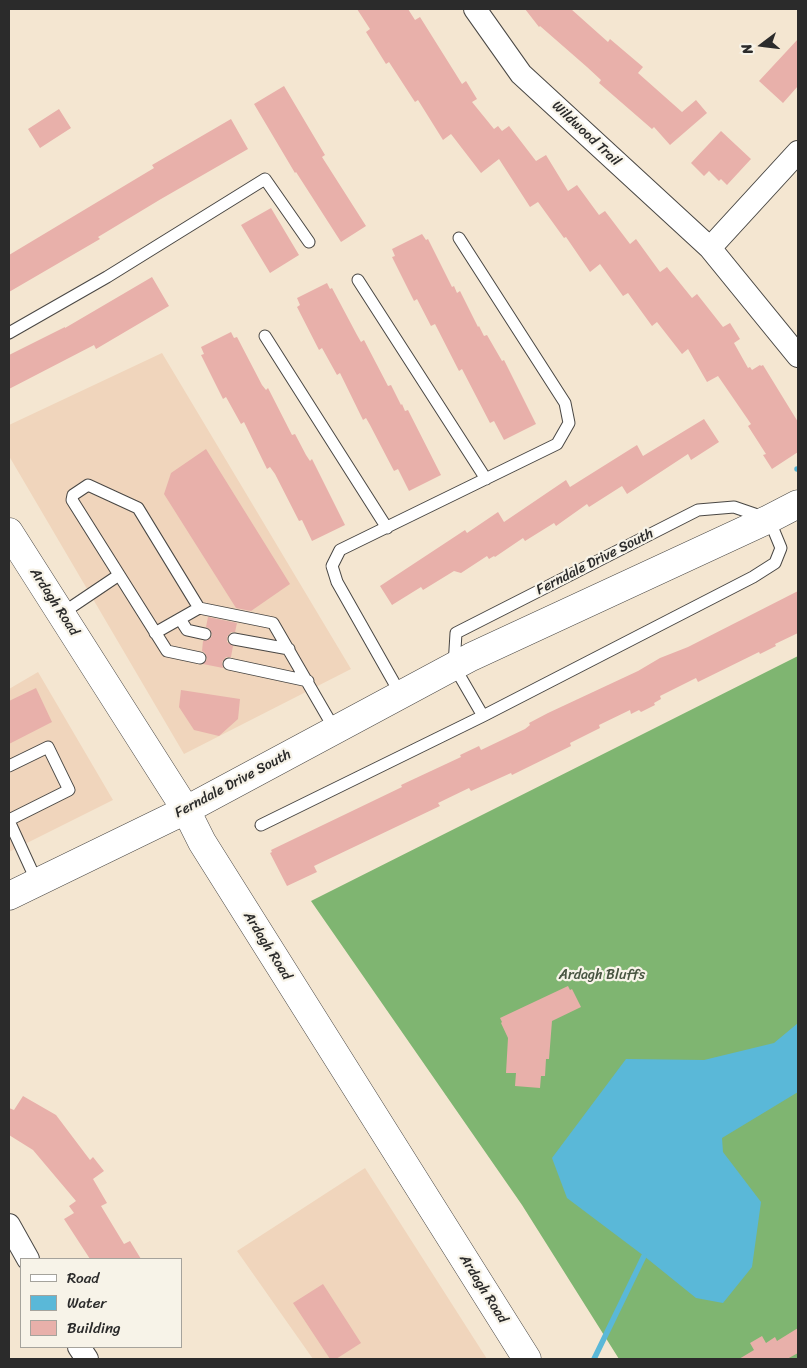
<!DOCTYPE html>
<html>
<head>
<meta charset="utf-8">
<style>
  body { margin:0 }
  #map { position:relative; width:807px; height:1368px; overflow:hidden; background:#f4e6d1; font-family:Sriracha,sans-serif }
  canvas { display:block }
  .frame { position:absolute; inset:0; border:10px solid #2b2b2b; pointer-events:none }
  .legend { position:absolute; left:20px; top:1258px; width:162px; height:90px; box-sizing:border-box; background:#f7f3e8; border:1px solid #a5a39c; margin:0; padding:6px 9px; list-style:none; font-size:15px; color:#2b2b2b }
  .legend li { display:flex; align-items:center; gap:10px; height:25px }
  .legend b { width:25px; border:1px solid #a5a39c }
  .north { position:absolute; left:737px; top:20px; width:50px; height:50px; -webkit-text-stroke:4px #f7f3e8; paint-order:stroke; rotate:255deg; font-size:14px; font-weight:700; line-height:20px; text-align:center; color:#2b2b2b }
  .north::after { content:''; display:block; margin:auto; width:18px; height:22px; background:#2b2b2b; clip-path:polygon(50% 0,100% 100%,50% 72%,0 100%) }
</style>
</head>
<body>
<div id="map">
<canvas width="807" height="1368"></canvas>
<div class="frame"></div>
<ul class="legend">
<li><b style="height:6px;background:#fff"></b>Road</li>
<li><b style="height:14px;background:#5ab8d8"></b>Water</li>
<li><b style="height:14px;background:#e8b0aa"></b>Building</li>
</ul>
<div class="north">N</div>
</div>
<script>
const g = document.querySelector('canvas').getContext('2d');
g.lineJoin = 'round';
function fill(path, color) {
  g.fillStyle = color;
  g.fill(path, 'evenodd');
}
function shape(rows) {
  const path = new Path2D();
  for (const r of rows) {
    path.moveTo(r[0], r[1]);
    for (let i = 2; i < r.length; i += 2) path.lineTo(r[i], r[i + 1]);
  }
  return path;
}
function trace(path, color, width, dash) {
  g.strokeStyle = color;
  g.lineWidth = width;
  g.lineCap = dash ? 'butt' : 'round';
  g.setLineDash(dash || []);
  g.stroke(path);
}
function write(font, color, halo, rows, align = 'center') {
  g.font = font + ' Sriracha,sans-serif';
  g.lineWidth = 4.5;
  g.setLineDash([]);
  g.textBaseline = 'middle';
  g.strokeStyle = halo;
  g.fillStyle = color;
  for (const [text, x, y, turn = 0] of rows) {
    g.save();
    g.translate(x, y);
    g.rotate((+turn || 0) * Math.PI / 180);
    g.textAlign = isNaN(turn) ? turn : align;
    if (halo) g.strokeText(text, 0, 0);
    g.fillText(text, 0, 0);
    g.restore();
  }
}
fill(shape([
  [162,353,351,669,184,754,9,456,9,425],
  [38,672,113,800,9,852,9,689],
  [365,1168,487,1359,313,1359,237,1251]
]), '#f0d5bc');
fill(shape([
  [798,656,798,1359,619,1359,522,1205,311,901]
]), '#7fb571');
fill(shape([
  [798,1023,798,1092,722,1138,723,1152,761,1202,752,1267,723,1303,696,1298,644,1256,567,1198,552,1158,626,1059,704,1060,774,1043]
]), '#5ab8d8');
trace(shape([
  [797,469,798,469],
  [594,1359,644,1256]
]), '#5ab8d8', 5.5);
fill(shape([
  [357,9,408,9,415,20,420,17,462,84,466,81,477,99,472,102,494,129,498,126,502,131,509,126,536,161,546,155,568,191,577,185,599,215,605,211,630,244,636,239,660,272,667,267,692,298,697,294,723,327,730,323,740,339,734,343,748,368,750,367,752,370,760,365,761,366,763,365,798,422,798,452,772,469,763,455,766,454,748,426,751,424,718,376,707,382,688,349,682,354,657,322,652,326,628,293,623,296,600,264,590,272,566,237,564,238,538,202,530,207,499,159,481,173,451,134,443,140,418,100,415,102,389,62,386,64,366,32,370,29],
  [525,9,571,9,608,42,610,39,643,67,638,73,682,112,696,100,707,113,670,145,654,127,652,129,599,83,601,80,587,67,540,26,539,27],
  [798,39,798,86,783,103,759,81],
  [284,86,325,155,322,157,366,226,341,242,296,172,295,173,254,104],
  [59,109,71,128,40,148,28,129],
  [231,119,248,149,161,199,98,237,100,239,9,292,9,255,154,168,152,165],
  [721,131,751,159,727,185,721,179,719,181,709,171,704,176,691,163],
  [271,208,299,255,270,273,241,225],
  [422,234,426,240,428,239,452,287,454,286,457,293,460,291,478,327,479,326,484,336,487,335,502,361,504,360,536,424,504,440,494,421,490,423,462,369,459,371,435,324,431,326,417,299,414,301,392,257,395,256,392,249],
  [152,277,169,306,96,349,94,345,9,389,9,355,65,327,65,328],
  [327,283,330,289,332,288,357,335,361,342,364,340,388,386,391,385,401,405,402,404,405,411,408,410,441,475,409,491,398,469,394,471,370,425,366,418,363,420,340,373,337,375,322,348,319,350,297,307,300,305,297,298],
  [231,332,234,338,237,337,262,385,266,390,268,388,292,435,295,434,306,455,310,461,312,459,345,525,312,541,302,520,299,521,275,474,270,467,267,469,244,422,241,424,226,397,223,399,201,355,204,354,201,347],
  [704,419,719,442,691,460,688,454,627,494,622,486,589,507,587,504,556,526,554,523,525,541,523,538,495,557,494,556,489,559,487,556,461,573,454,571,423,590,421,587,392,605,380,586,465,530,467,533,498,512,504,522,566,480,570,487,637,445,643,456],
  [206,449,290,584,251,611,236,608,164,494,171,473],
  [798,591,798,633,775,644,776,646,760,654,759,652,698,682,696,678,660,696,661,699,654,703,655,705,641,712,639,710,631,714,630,710,599,725,600,728,570,743,571,746,512,775,511,773,471,791,469,788,438,803,440,806,314,866,317,872,287,886,270,853,272,852,271,850,402,787,401,785,461,757,460,755,479,746,481,750,525,729,530,725,529,723,548,713,638,671,660,658,688,647],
  [208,617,237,623,235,632,231,632,227,637,227,642,233,646,231,657,226,657,222,662,223,668,203,664,207,659,205,653,202,651,203,641,210,639,212,635,210,629,206,627],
  [36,688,52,722,9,744,9,701],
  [181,690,240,699,238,719,219,736,194,730,179,707],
  [568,986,570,990,572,989,581,1007,552,1021,549,1059,546,1059,545,1076,541,1076,540,1088,515,1086,516,1073,506,1073,508,1038,501,1023,502,1022,500,1018],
  [23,1096,56,1115,90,1160,93,1157,104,1171,93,1179,107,1203,101,1206,124,1244,130,1241,141,1259,90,1259,64,1219,74,1213,69,1206,76,1201,33,1150,9,1135,9,1108,14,1110],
  [323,1284,361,1343,336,1359,330,1359,293,1303],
  [798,1328,798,1353,787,1359,739,1359,754,1350,750,1343,762,1336,766,1343,775,1337,777,1341]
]), '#e8b0aa');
const lane = shape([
  [358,280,486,479],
  [9,333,107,277,265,179,309,242],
  [265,336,387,528],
  [61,614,119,575],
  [180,619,187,630,205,634],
  [155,633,199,608],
  [234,639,289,649],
  [200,658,167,651,72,500,73,495,88,485,138,508,199,608,273,623,335,730],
  [229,664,308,681],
  [401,695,337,582,332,566,340,550,557,444,569,423,565,403,459,238],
  [9,766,48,747,69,790,9,820],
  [9,821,37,882],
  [261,825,483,716,753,577,775,563,781,548,769,519,734,507,698,510,456,633,454,666,483,716]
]);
const street = shape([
  [475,9,521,74,710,248,798,356],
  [710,248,798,152],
  [9,1225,28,1259],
  [79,1347,87,1359]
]);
const secondary = shape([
  [9,532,186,810,202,842,527,1359],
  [9,896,186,810,471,657,769,519,798,504]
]);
trace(lane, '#494744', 13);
trace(street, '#494744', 24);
trace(secondary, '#494744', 29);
trace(lane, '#fff', 11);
trace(street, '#fff', 22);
trace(secondary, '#fff', 28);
write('14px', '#2b2b2b', '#f7f3e8', [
  ["Wildwood Trail",586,134,43],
  ["Ferndale Drive South",595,562,-27],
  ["Ardagh Road",54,602,57],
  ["Ferndale Drive South",233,784,-28],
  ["Ardagh Road",267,946,58],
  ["Ardagh Road",483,1289,58]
]);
write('14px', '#485541', '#f7f3e8', [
  ["Ardagh Bluffs",602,975]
]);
</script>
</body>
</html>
